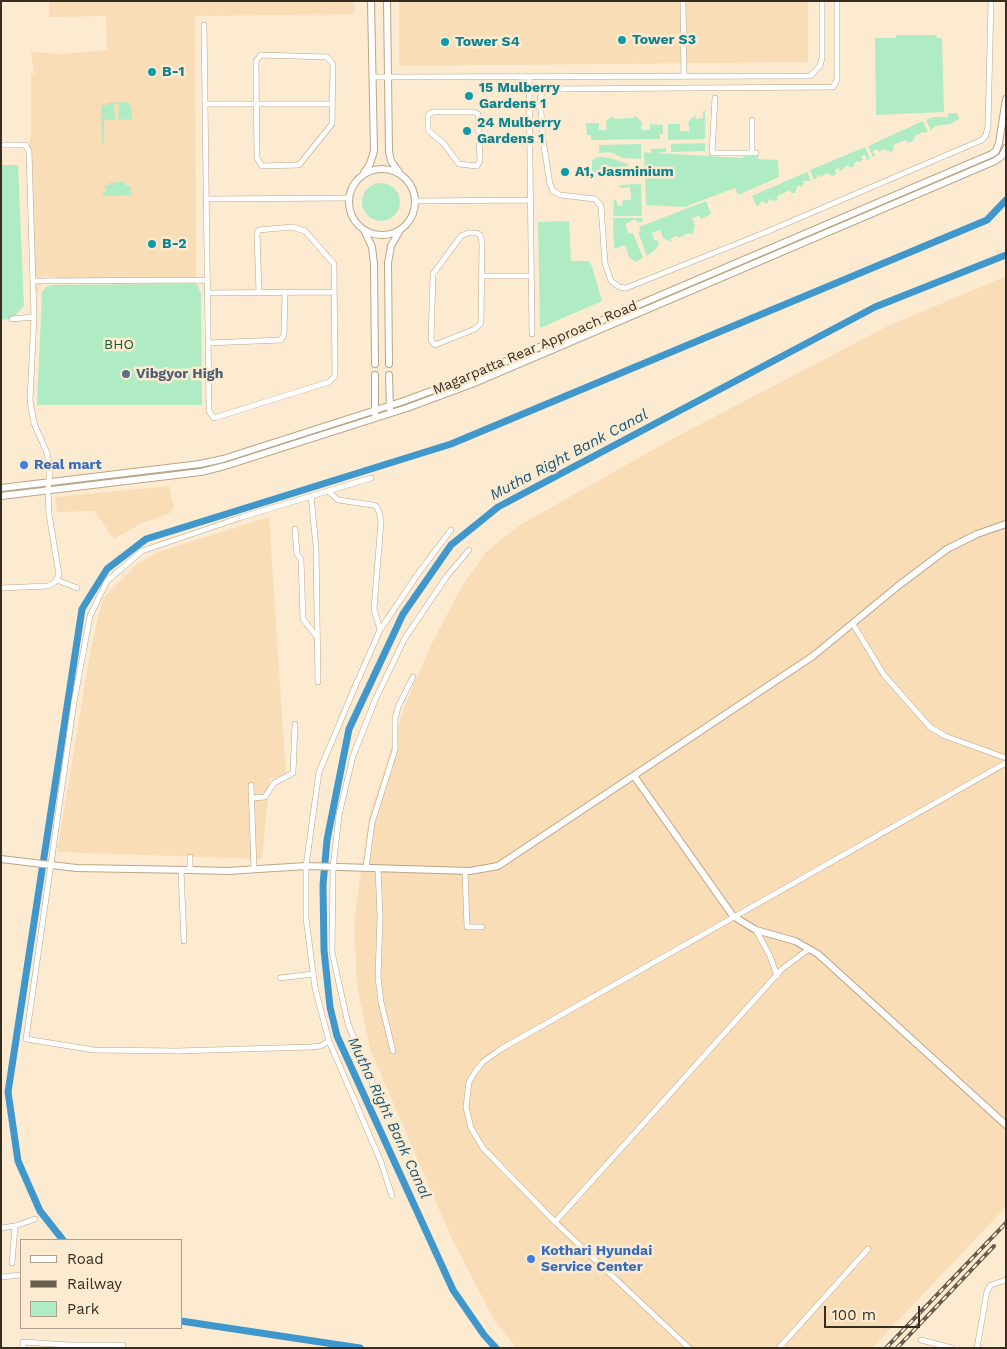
<!DOCTYPE html>
<html>
<head>
<meta charset="utf-8">
<style>
  body { margin:0 }
  #map { position:relative; width:1007px; height:1349px; overflow:hidden; background:#fdebd1; font-family:"Work Sans",sans-serif }
  canvas { display:block }
  .frame { position:absolute; inset:0; border:2px solid #362e21; pointer-events:none }
  .legend { position:absolute; left:20px; top:1239px; width:162px; height:90px; box-sizing:border-box; background:#fdebd1; border:1px solid #ad9f8b; margin:0; padding:6px 9px; list-style:none; font-size:15px; color:#362e21 }
  .legend li { display:flex; align-items:center; gap:10px; height:25px }
  .legend b { width:25px; border:1px solid #ad9f8b }
  .scale { position:absolute; left:824px; top:1306px; width:96px; height:22px; box-sizing:border-box; border:2px solid #362e21; border-top:0; padding-left:6px; font-size:15px; line-height:18px; white-space:nowrap; color:#362e21; -webkit-text-stroke:4px #fdebd1; paint-order:stroke }
</style>
</head>
<body>
<div id="map">
<canvas width="1007" height="1349"></canvas>
<div class="frame"></div>
<ul class="legend">
<li><b style="height:6px;background:#fff"></b>Road</li>
<li><b style="height:6px;background:#695e4e"></b>Railway</li>
<li><b style="height:14px;background:#afecc4"></b>Park</li>
</ul>
<div class="scale">100 m</div>
</div>
<script>
const g = document.querySelector('canvas').getContext('2d');
g.lineJoin = 'round';
function fill(path, color) {
  g.fillStyle = color;
  g.fill(path, 'evenodd');
}
function shape(rows) {
  const path = new Path2D();
  for (const r of rows) {
    if (r.length === 3) {
      path.moveTo(r[0] + r[2], r[1]);
      path.arc(r[0], r[1], r[2], 0, 2 * Math.PI);
      continue;
    }
    path.moveTo(r[0], r[1]);
    for (let i = 2; i < r.length; i += 2) path.lineTo(r[i], r[i + 1]);
  }
  return path;
}
function trace(path, color, width, dash) {
  g.strokeStyle = color;
  g.lineWidth = width;
  g.lineCap = dash ? 'butt' : 'round';
  g.setLineDash(dash || []);
  g.stroke(path);
}
function write(font, color, halo, rows, align = 'center') {
  g.font = font + ' "Work Sans",sans-serif';
  g.lineWidth = 5;
  g.setLineDash([]);
  g.textBaseline = 'middle';
  g.strokeStyle = halo;
  g.fillStyle = color;
  for (const [text, x, y, turn = 0] of rows) {
    g.save();
    g.translate(x, y);
    g.rotate((+turn || 0) * Math.PI / 180);
    g.textAlign = isNaN(turn) ? turn : align;
    if (halo) g.strokeText(text, 0, 0);
    g.fillText(text, 0, 0);
    g.restore();
  }
}
fill(shape([
  [49,1,354,1,354,14,195,16,196,290,193,294,44,276,37,293,36,291,27,157,31,133,31,74,34,74,31,52,63,54,107,50,106,16,49,17],
  [399,1,808,1,808,62,399,66],
  [1006,276,1006,1207,872,1348,516,1348,494,1320,450,1235,370,1049,357,986,354,921,369,816,405,705,432,643,464,583,486,552,520,525,674,438,888,326],
  [169,486,174,507,170,513,142,523,114,539,94,511,57,512,55,497],
  [269,517,286,776,270,778,262,859,57,852,90,653,103,598,137,564,158,552]
]), '#f8ddb6');
fill(shape([
  [896,35,936,35,937,38,942,38,944,112,876,115,875,38,896,38],
  [128,102,129,105,131,105,132,119,118,120,119,104,114,104,115,119,104,120,104,143,102,143,101,105,107,105,107,103],
  [703,111,705,111,705,139,668,140,668,124,680,124,680,131,690,131,688,122,695,115,696,119,703,118],
  [948,113,957,113,959,119,951,124,935,126,931,131,926,120,933,117,948,117],
  [634,115,642,122,641,130,650,130,650,124,663,125,663,134,660,134,660,139,591,140,591,135,587,135,586,123,599,123,599,130,607,130,606,121,613,116,615,119,634,118],
  [923,121,928,132,920,133,920,134,916,135,913,141,908,143,906,140,893,145,894,149,891,152,884,149,879,152,877,149,873,151,875,156,873,157,868,146],
  [705,143,705,151,671,152,671,144],
  [641,144,641,159,623,158,610,152,599,153,599,145],
  [865,147,870,159,867,160,865,155,861,156,863,159,860,162,856,161,853,167,849,167,848,165,840,171,839,168,835,170,836,174,833,176,826,173,821,177,820,174,814,180,810,170],
  [666,148,666,152,655,153,743,158,743,156,758,155,758,159,778,160,779,177,738,195,735,188,685,207,646,205,644,152,651,153,651,149],
  [598,157,610,158,628,164,628,171,624,172,624,176,619,177,618,168,608,168,592,176,592,160],
  [1,165,18,165,24,306,12,319,1,320],
  [807,172,811,181,803,181,804,184,802,187,798,185,795,193,791,193,790,190,777,196,778,199,775,201,769,199,767,204,762,201,757,207,752,196],
  [125,182,125,185,131,187,132,190,128,190,132,192,132,195,103,196,103,192,106,192,104,185,109,185,109,183],
  [381,202,19],
  [641,184,642,216,613,216,614,200,616,200,618,206,622,206,623,200,631,200,630,187,621,188,618,185],
  [706,201,711,214,701,219,699,216,692,218,695,226,692,235,689,233,679,238,677,236,671,238,671,242,663,238,660,230,652,233,654,240,659,241,657,248,647,256,638,232,641,231,639,227],
  [613,218,643,218,643,221,638,223,635,219,625,224,629,234,633,233,643,258,635,262,629,257,625,245,614,249],
  [569,221,571,261,588,261,592,266,602,301,540,328,538,222],
  [190,284,198,285,201,294,202,405,37,405,42,292,46,287,52,285]
]), '#afecc4');
trace(shape([
  [63,1240,40,1211,18,1161,8,1092,82,609,107,569,146,539,451,444,987,220,1006,200],
  [181,1321,360,1348],
  [496,1348,484,1335,453,1290,337,1036,330,1007,324,950,323,885,327,840,349,729,403,614,451,545,498,507,875,307,1006,255]
]), '#4097cc', 7);
const minor = shape([
  [683,1,684,76],
  [837,1,837,80,833,87,550,89,543,92,540,98,543,140,550,184,553,191,560,195,595,199,601,206,605,263,611,281,619,287,626,288,764,233,982,140,986,135,988,126,991,1],
  [204,25,209,411,214,418,329,382,335,376,334,264,305,231,292,227,259,230,257,233,259,293],
  [261,55,327,57,333,64,332,124,299,165,262,166,257,158,256,61,261,55],
  [373,77,810,76,820,66,822,58,822,1],
  [529,77,532,334],
  [715,98,712,153,756,153],
  [205,104,332,104],
  [433,112,474,112,478,114,480,161,477,166,459,164,444,144,428,130,428,115,433,112],
  [479,140,543,140],
  [1,145,25,145,29,151,34,317,30,401,34,423,47,453,50,468,48,491,49,514,59,575,55,582,48,586,1,588],
  [752,153,752,120],
  [206,199,349,198],
  [415,201,531,200],
  [468,233,477,233,480,235,482,242,481,323,475,329,435,345,431,340,433,274,461,236,468,233],
  [483,276,531,276],
  [34,281,207,280],
  [207,293,334,292],
  [12,319,34,317],
  [208,343,281,340,284,335,285,292],
  [328,491,338,500,373,505,377,507,379,512,381,522,374,609,380,630],
  [311,496,316,547,318,682],
  [295,529,297,554,301,559,303,619,317,637],
  [57,580,77,588],
  [853,624,884,675,930,727,945,736,1006,758],
  [251,785,254,869],
  [252,798,265,797,274,783,293,773,295,724],
  [190,857,190,870],
  [366,868,372,823,395,750,395,719,398,707,413,677],
  [378,869,380,916,378,977,381,1002,393,1051],
  [181,870,184,941],
  [465,871,467,927,482,927],
  [756,930,770,956,777,976],
  [280,978,313,974],
  [329,1041,321,1046,311,1047,177,1051,94,1050,26,1039,74,702,90,616,107,581,142,551,242,517,371,478],
  [377,1094,348,1024,332,952,333,868,339,815,353,756,376,698,405,638,447,576,469,550],
  [392,1196,381,1162,329,1041,315,988,306,918,306,866,319,772,354,689,380,630,417,575,451,530],
  [555,1222,782,969,809,949],
  [1,1228,15,1226],
  [12,1263,15,1226,35,1219],
  [1,1277,21,1275],
  [921,1340,952,1348],
  [23,1348,23,1342,69,1345,123,1345],
  [689,1348,555,1222,483,1148,471,1128,466,1107,469,1082,475,1072,483,1062,501,1049,1006,763],
  [779,1348,868,1249],
  [977,1348,987,1291,991,1285,1006,1280]
]);
const tertiary = shape([
  [387,1,389,152,391,161,399,172],
  [382,202,33],
  [364,173,370,164,374,151,371,1],
  [364,230,372,247,374,264,375,364],
  [389,364,388,263,391,246,400,230],
  [375,375,375,414],
  [389,375,390,409],
  [1,488,200,464,223,459,404,401,469,377,992,154,996,151,999,143,1006,99],
  [1,496,201,472,225,466,407,408,472,384,995,161,1002,156,1006,148],
  [634,776,733,916,756,930,795,941,818,954,1006,1125],
  [1,859,76,868,190,870,228,871,306,866,470,871,498,866,813,656,898,586,947,549,977,534,1006,524]
]);
trace(minor, '#bba586', 6);
trace(tertiary, '#bba586', 8);
trace(minor, '#fff', 5);
trace(tertiary, '#fff', 6);
const rail = shape([
  [886,1348,1006,1223],
  [897,1348,994,1246]
]);
trace(rail, '#695e4e', 4);
trace(rail, '#fdebd1', 2, [5.5]);
for (const [x, y, r, color] of [
  [622,40,5,"#0f9aa8"],
  [445,42,5,"#0f9aa8"],
  [152,72,5,"#0f9aa8"],
  [469,96,5,"#0f9aa8"],
  [467,131,5,"#0f9aa8"],
  [565,172,5,"#0f9aa8"],
  [152,244,5,"#0f9aa8"],
  [126,374,5,"#5c6f8a"],
  [24,465,5,"#3f7fe0"],
  [531,1259,5,"#3f7fe0"]
]) {
  const dot = new Path2D();
  dot.arc(x, y, r, 0, 2 * Math.PI);
  g.fillStyle = color;
  g.fill(dot);
  trace(dot, '#fdebd1', 2);
}
write('bold 14px', '#0d838f', '#fdebd1', [
  ["Tower S3",632,40],
  ["Tower S4",455,42],
  ["B-1",162,72],
  ["15 Mulberry",479,88],
  ["Gardens 1",479,104],
  ["24 Mulberry",477,123],
  ["Gardens 1",477,139],
  ["A1, Jasminium",575,172],
  ["B-2",162,244]
], 'left');
write('14px', '#195936', '#fdebd1', [
  ["BHO",119,345]
]);
write('14px', '#362e21', '#fdebd1', [
  ["Magarpatta Rear Approach Road",535,348,-23]
]);
write('bold 14px', '#4e5e75', '#fdebd1', [
  ["Vibgyor High",136,374]
], 'left');
write('bold 14px', '#366cbe', '#fdebd1', [
  ["Real mart",34,465],
  ["Kothari Hyundai",541,1251],
  ["Service Center",541,1267]
], 'left');
write('italic 15px', '#15567a', '#fdebd1', [
  ["Mutha Right Bank Canal",569,455,-28],
  ["Mutha Right Bank Canal",389,1118,65]
]);
</script>
</body>
</html>
